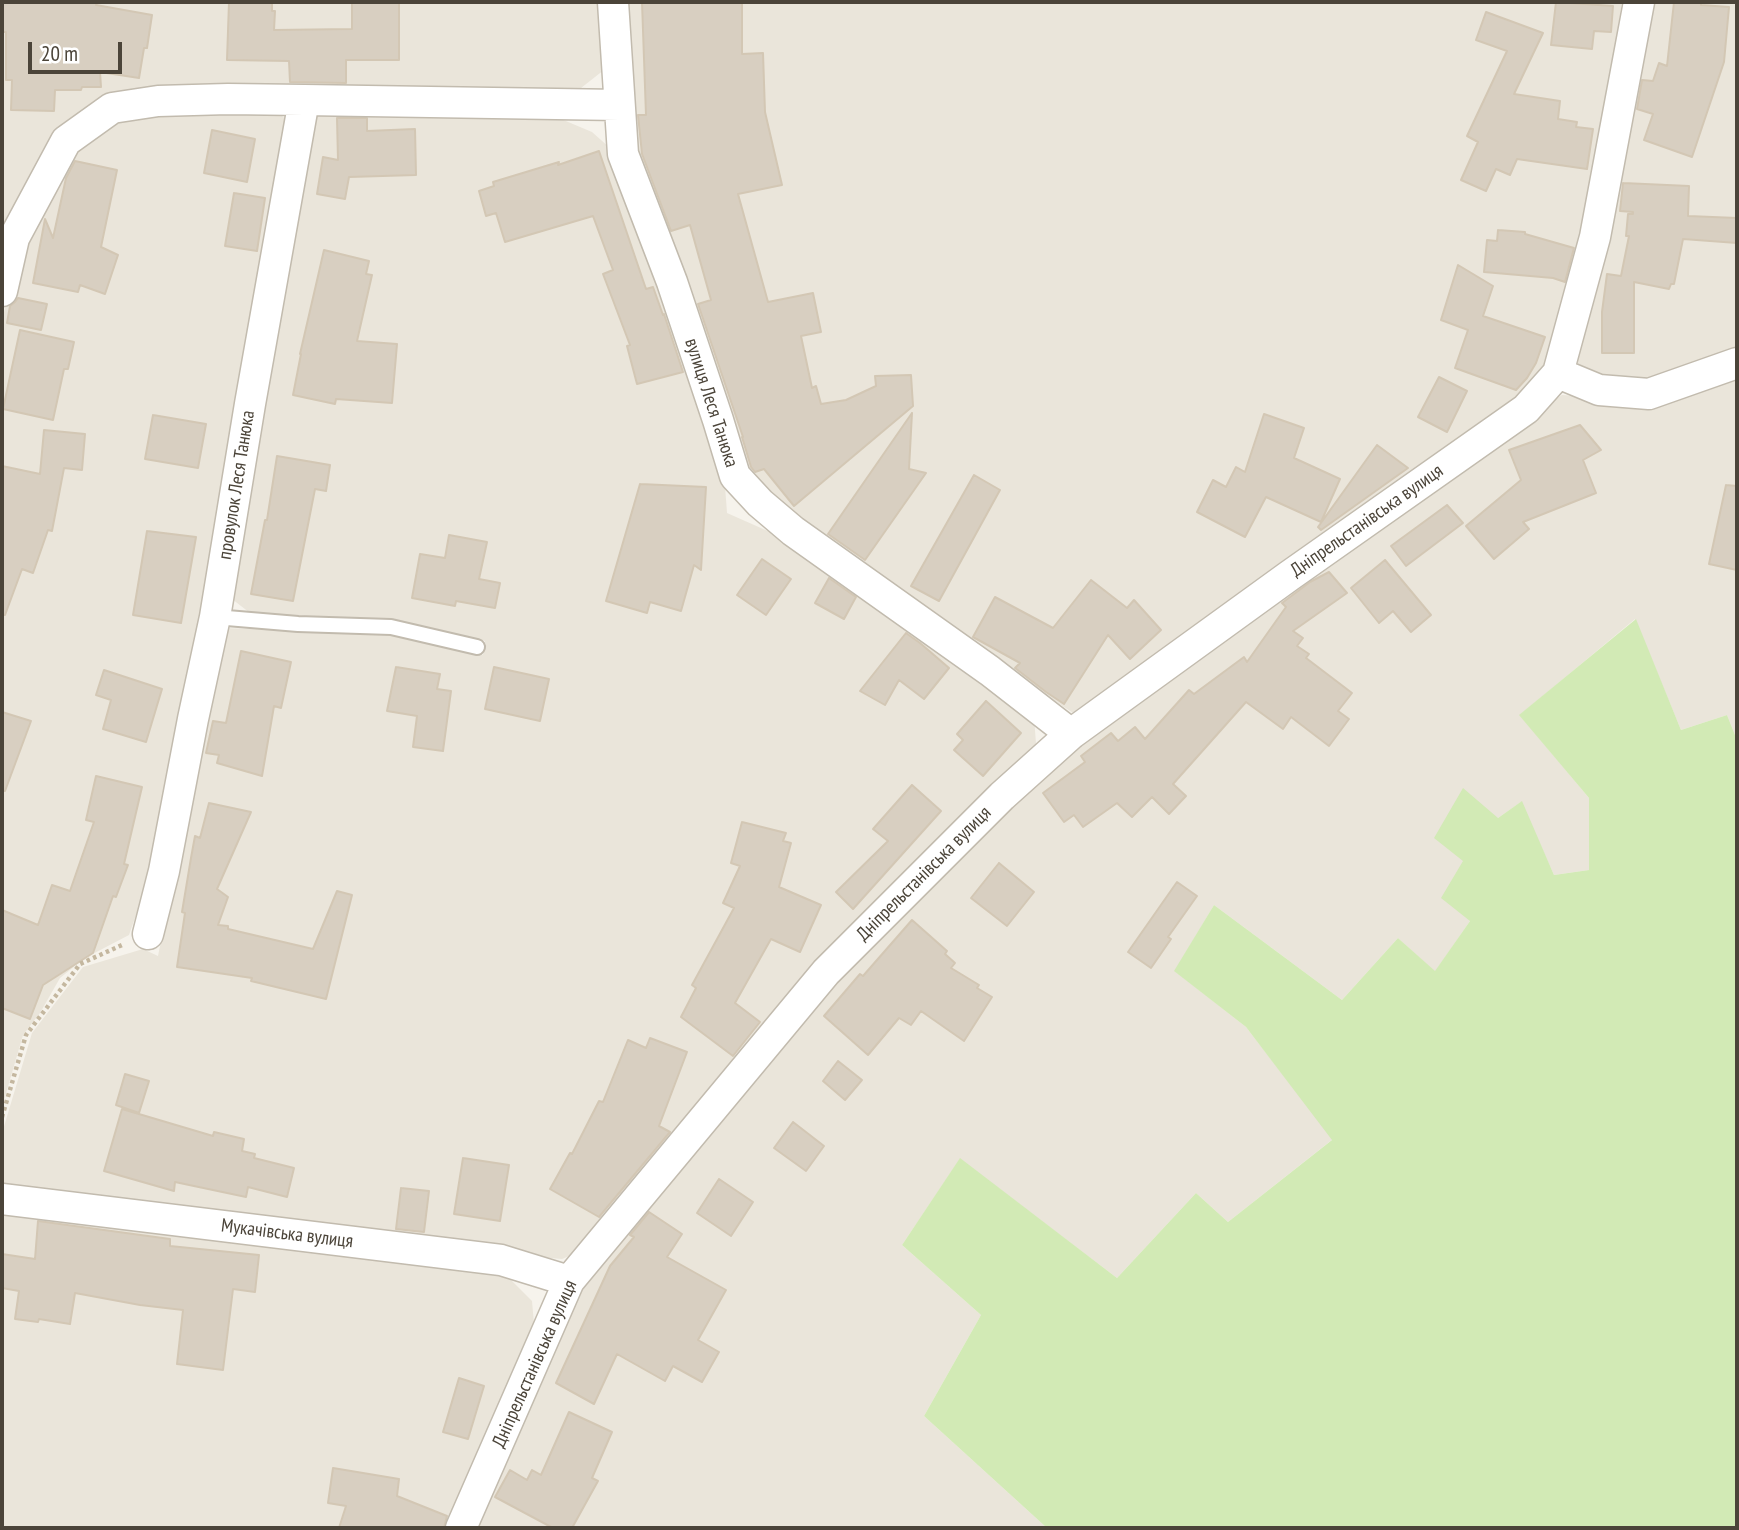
<!DOCTYPE html>
<html>
<head>
<meta charset="utf-8">
<style>
  body { margin:0 }
  #map { position:relative; width:1739px; height:1530px; overflow:hidden; background:#f6f3ec; font-family:"PT Sans Narrow",sans-serif }
  canvas { display:block }
  .frame { position:absolute; inset:0; border:4px solid #4b4439; pointer-events:none }
  .scale { position:absolute; left:28px; top:42px; width:94px; height:32px; box-sizing:border-box; border:4px solid #4b4439; border-top:0; padding-left:9px; font-size:21px; line-height:24px; white-space:nowrap; color:#4b4439; -webkit-text-stroke:5px #fff; paint-order:stroke }
</style>
</head>
<body>
<div id="map">
<canvas width="1739" height="1530"></canvas>
<div class="frame"></div>
<div class="scale">20 m</div>
</div>
<script>
const g = document.querySelector('canvas').getContext('2d');
g.lineJoin = 'round';
function fill(path, color) {
  g.fillStyle = color;
  g.fill(path, 'evenodd');
}
function shape(rows) {
  const path = new Path2D();
  for (const r of rows) {
    path.moveTo(r[0], r[1]);
    for (let i = 2; i < r.length; i += 2) path.lineTo(r[i], r[i + 1]);
  }
  return path;
}
function trace(path, color, width, dash) {
  g.strokeStyle = color;
  g.lineWidth = width;
  g.lineCap = dash ? 'butt' : 'round';
  g.setLineDash(dash || []);
  g.stroke(path);
}
function write(font, color, halo, rows, align = 'center') {
  g.font = font + ' "PT Sans Narrow",sans-serif';
  g.lineWidth = 5;
  g.setLineDash([]);
  g.textBaseline = 'middle';
  g.strokeStyle = halo;
  g.fillStyle = color;
  for (const [text, x, y, turn = 0] of rows) {
    g.save();
    g.translate(x, y);
    g.rotate((+turn || 0) * Math.PI / 180);
    g.textAlign = isNaN(turn) ? turn : align;
    if (halo) g.strokeText(text, 0, 0);
    g.fillText(text, 0, 0);
    g.restore();
  }
}
fill(shape([
  [2,2,606,2,609,66,581,88,539,95,148,89,57,140,23,187,2,235],
  [624,2,1622,2,1584,240,1552,354,1526,390,1494,420,1076,715,804,532,746,473,634,148],
  [1646,2,1737,2,1737,355,1656,388,1578,371,1578,341],
  [274,109,289,122,215,541,154,863,129,935,85,958,60,978,40,1013,23,1035,2,1107,2,321,20,241,67,153,126,113],
  [317,112,561,119,592,132,610,148,723,459,727,513,788,540,1034,716,1036,744,887,892,581,1251,562,1259,506,1254,2,1190,2,1133,32,1033,83,967,143,949,158,956,224,628,393,634,483,655,485,641,396,621,250,613,232,599],
  [1737,366,1737,740,1727,715,1681,730,1635,619,1520,715,1589,798,1589,870,1554,875,1521,802,1498,818,1463,861,1470,921,1435,972,1398,938,1342,1000,1214,905,1175,971,1246,1027,1333,1139,1228,1222,1196,1193,1117,1278,960,1159,902,1245,981,1315,924,1416,1047,1528,469,1528,578,1285,827,985,1082,738,1504,434,1562,395,1653,401],
  [2,1209,504,1273,532,1301,535,1335,449,1528,2,1528]
]), '#eae5da');
fill(shape([
  [1636,619,1681,730,1727,715,1737,740,1737,1528,1047,1528,924,1416,981,1315,902,1245,960,1158,1117,1278,1196,1193,1228,1222,1332,1140,1246,1027,1174,971,1214,905,1342,1000,1398,938,1435,971,1470,921,1441,898,1463,861,1434,838,1463,788,1498,818,1522,801,1554,875,1589,870,1589,798,1519,715]
]), '#d2eab5');
const building = shape([
  [2,2,97,2,96,5,152,15,147,48,144,48,139,78,100,72,101,87,82,87,81,90,55,90,54,111,11,110,12,80,6,80,6,32,2,32,2,2],
  [229,2,272,2,272,11,275,11,274,30,352,29,352,3,399,3,399,60,346,60,346,83,290,82,289,61,227,60,229,2],
  [642,2,742,2,742,54,763,53,765,112,782,185,738,194,768,302,813,293,821,332,801,336,812,388,816,386,821,404,846,400,876,386,875,376,911,375,913,406,794,506,764,469,755,472,751,467,742,437,743,437,698,304,711,300,690,225,671,231,642,154,638,115,646,115,642,2],
  [1556,2,1613,6,1611,32,1594,31,1592,49,1551,45,1556,2],
  [1674,2,1701,2,1701,5,1729,7,1724,62,1692,157,1644,140,1653,114,1637,109,1642,80,1653,81,1659,63,1667,66,1674,2],
  [1486,12,1543,33,1514,94,1560,101,1558,119,1577,122,1576,127,1593,129,1587,169,1517,159,1510,175,1496,169,1486,191,1461,180,1478,142,1467,136,1507,51,1476,40,1486,12],
  [337,118,367,118,367,131,415,129,416,175,349,177,345,199,317,194,323,157,338,160,337,118],
  [212,130,255,139,247,182,204,173,212,130],
  [599,151,646,289,653,287,663,315,664,314,683,372,637,384,627,346,630,345,603,274,613,270,593,216,505,242,496,213,486,216,479,191,494,186,493,182,559,162,558,165,599,151],
  [75,161,117,170,101,247,118,255,105,294,80,285,78,292,33,283,45,219,53,238,66,178,75,161],
  [1623,183,1689,186,1688,216,1737,218,1737,243,1683,239,1674,284,1671,284,1669,289,1634,282,1634,353,1602,353,1602,312,1607,274,1621,276,1629,236,1626,236,1628,214,1633,214,1633,212,1620,211,1623,183],
  [234,193,265,198,257,251,225,246,234,193],
  [1498,230,1525,232,1525,234,1574,248,1565,282,1553,278,1484,272,1487,240,1497,241,1498,230],
  [324,250,369,261,366,274,372,275,357,341,397,344,392,403,336,399,335,404,293,395,301,354,300,354,324,250],
  [1458,265,1493,286,1483,316,1545,337,1536,363,1527,378,1516,390,1455,368,1468,330,1441,320,1458,265],
  [18,298,47,304,41,330,7,323,10,306,15,302,18,298],
  [20,330,74,342,68,369,64,369,53,420,3,409,20,330],
  [1439,377,1467,391,1447,432,1418,417,1439,377],
  [912,413,909,469,926,473,865,560,828,534,912,413],
  [1264,414,1304,428,1294,458,1340,479,1321,522,1266,497,1245,537,1197,512,1213,480,1226,487,1236,467,1245,472,1264,414],
  [153,415,206,424,198,468,145,459,153,415],
  [1580,425,1601,450,1583,460,1596,493,1523,522,1529,529,1494,559,1466,526,1521,480,1509,450,1580,425],
  [44,430,85,434,82,470,64,468,52,531,48,530,33,573,22,569,5,615,2,615,2,466,40,474,44,430],
  [1377,445,1408,468,1321,530,1318,527,1377,445],
  [277,456,330,465,326,491,315,489,293,601,251,594,265,520,267,520,277,456],
  [974,475,1000,490,939,601,911,586,974,475],
  [640,484,706,487,701,570,694,565,681,611,650,602,647,613,606,601,640,484],
  [1726,485,1737,486,1737,570,1709,564,1726,485],
  [1447,505,1463,523,1406,566,1391,546,1447,505],
  [147,531,196,537,181,623,133,615,147,531],
  [449,535,487,542,479,579,500,583,495,608,456,601,455,606,412,598,420,554,445,558,449,535],
  [762,559,791,579,766,615,737,595,762,559],
  [1385,560,1431,615,1411,632,1393,611,1379,623,1351,588,1385,560],
  [1329,572,1347,593,1293,631,1303,638,1297,646,1309,654,1306,658,1352,693,1338,711,1349,719,1329,746,1291,717,1283,729,1246,702,1173,784,1186,796,1169,814,1152,797,1132,817,1117,803,1083,827,1074,815,1064,822,1043,793,1085,762,1081,756,1111,733,1118,741,1135,727,1145,739,1189,690,1194,694,1244,657,1247,662,1286,607,1282,603,1310,582,1329,572],
  [829,578,856,597,844,619,815,603,829,578],
  [1091,580,1127,608,1134,600,1161,630,1130,659,1108,635,1064,704,1046,692,1015,668,1020,663,973,637,995,597,1053,628,1091,580],
  [906,633,920,643,949,668,924,699,899,680,885,705,860,691,906,633],
  [241,651,291,662,281,708,274,706,262,776,217,763,219,755,206,753,213,721,226,723,241,651],
  [396,667,440,674,437,689,451,691,443,751,413,747,417,716,387,711,396,667],
  [494,667,549,679,540,721,485,709,494,667],
  [104,670,162,689,146,742,103,729,111,700,96,695,104,670],
  [986,701,1021,733,983,776,954,750,963,740,957,734,986,701],
  [2,712,31,721,5,791,2,791,2,712],
  [96,776,142,787,124,864,128,865,116,897,113,896,93,953,43,985,30,1019,2,1008,2,910,38,925,52,885,70,891,94,822,86,820,96,776],
  [912,785,941,811,853,909,836,892,888,841,873,829,912,785],
  [209,803,251,812,217,889,228,897,218,925,228,926,228,929,313,949,337,891,352,895,326,999,251,981,252,978,177,967,185,913,182,912,191,858,195,836,200,838,209,803],
  [742,822,786,833,783,841,791,843,779,887,821,905,800,952,771,939,735,1003,760,1022,733,1056,681,1017,696,988,692,985,734,908,723,903,740,866,731,863,742,822],
  [999,863,1034,892,1007,926,971,898,999,863],
  [1177,882,1197,896,1168,937,1171,939,1151,968,1128,952,1177,882],
  [912,920,947,951,945,954,955,963,951,968,979,985,977,988,992,997,964,1041,921,1011,911,1025,899,1018,868,1055,824,1016,860,974,863,976,912,920],
  [650,1038,687,1052,659,1126,670,1132,599,1217,550,1189,570,1153,572,1154,599,1101,603,1102,628,1040,646,1048,650,1038],
  [838,1061,862,1080,845,1100,823,1081,838,1061],
  [125,1074,149,1081,139,1113,116,1105,125,1074],
  [122,1109,213,1136,214,1132,244,1139,242,1151,255,1154,254,1158,294,1168,287,1197,248,1187,246,1197,175,1182,174,1191,104,1171,122,1109],
  [793,1122,824,1146,806,1171,774,1148,793,1122],
  [463,1158,509,1165,500,1221,454,1214,463,1158],
  [719,1179,753,1202,731,1236,697,1213,719,1179],
  [401,1188,429,1191,424,1232,396,1229,401,1188],
  [649,1212,682,1234,667,1257,726,1290,698,1340,719,1352,702,1382,673,1366,665,1381,617,1354,594,1404,556,1383,610,1266,634,1237,630,1235,649,1212],
  [38,1221,170,1239,170,1246,259,1255,255,1292,233,1289,223,1370,177,1364,183,1310,140,1305,75,1293,70,1324,39,1319,38,1322,15,1319,19,1291,2,1288,2,1254,35,1259,38,1221],
  [459,1378,484,1386,468,1439,443,1432,459,1378],
  [569,1412,612,1432,592,1478,598,1481,572,1528,553,1528,495,1497,510,1470,527,1480,532,1470,541,1475,569,1412],
  [333,1468,399,1479,397,1496,447,1516,444,1528,339,1528,346,1506,328,1503,333,1468]
]);
fill(building, '#d8cfc1');
trace(building, '#d3c7b4', 2);
const service = shape([
  [215,617,298,624,391,627,477,647]
]);
const minor = shape([
  [613,2,623,154,672,282,718,420,735,476,760,503,793,531,990,671,1071,734],
  [2,291,14,238,66,141,112,108,158,101,228,99,304,100],
  [1558,373,1599,390,1649,394,1737,363],
  [148,934,164,871,193,719,215,617,250,404,304,100,619,105],
  [2,1199,501,1260,569,1281],
  [461,1528,569,1281,826,972,1002,796,1071,734,1289,576,1526,409,1558,373,1595,237,1639,2]
]);
trace(service, '#c2bbae', 18);
trace(minor, '#c2bbae', 33);
trace(shape([
  [2,1117,26,1035,80,964,122,945]
]), '#c4b79f', 4.5, [3.5, 3.5]);
trace(service, '#fff', 14);
trace(minor, '#fff', 30);
write('19px', '#4b4439', '#fff', [
  ["вулиця Леся Танюка",711,403,72],
  ["провулок Леся Танюка",237,485,-81],
  ["Дніпрельстанівська вулиця",1367,521,-35],
  ["Дніпрельстанівська вулиця",924,874,-45],
  ["Мукачівська вулиця",287,1234,7],
  ["Дніпрельстанівська вулиця",535,1364,-66]
]);
</script>
</body>
</html>
